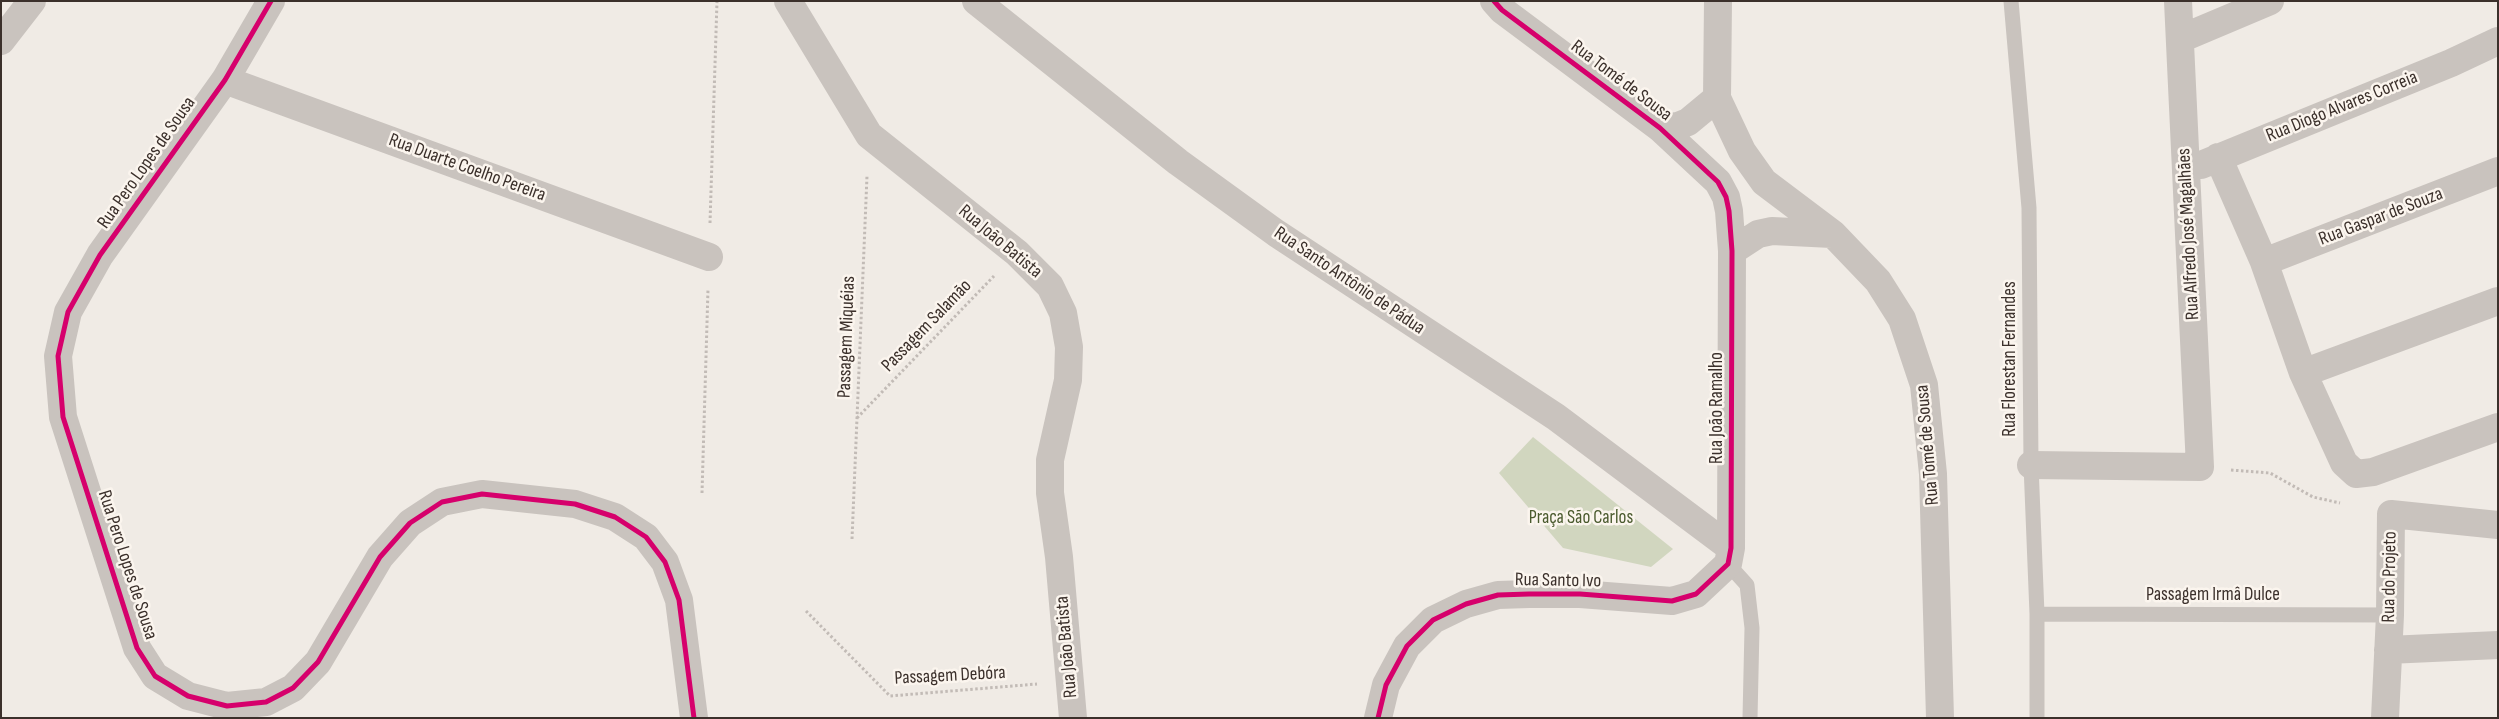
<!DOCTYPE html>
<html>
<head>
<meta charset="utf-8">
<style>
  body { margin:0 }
  #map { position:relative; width:2499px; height:719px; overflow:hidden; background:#f0ebe5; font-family:"Sofia Sans Condensed",sans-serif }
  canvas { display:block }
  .frame { position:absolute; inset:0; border:2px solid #3b302b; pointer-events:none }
</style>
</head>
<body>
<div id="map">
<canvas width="2499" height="719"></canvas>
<div class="frame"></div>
</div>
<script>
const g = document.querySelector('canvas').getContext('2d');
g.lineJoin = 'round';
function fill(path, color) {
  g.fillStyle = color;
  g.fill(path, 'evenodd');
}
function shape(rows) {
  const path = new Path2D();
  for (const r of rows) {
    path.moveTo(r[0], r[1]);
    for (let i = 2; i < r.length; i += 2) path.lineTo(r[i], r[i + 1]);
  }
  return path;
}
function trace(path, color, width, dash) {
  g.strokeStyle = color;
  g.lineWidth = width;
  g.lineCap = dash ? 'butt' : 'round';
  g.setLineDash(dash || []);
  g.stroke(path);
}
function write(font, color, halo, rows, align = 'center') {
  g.font = font + ' "Sofia Sans Condensed",sans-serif';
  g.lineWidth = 5;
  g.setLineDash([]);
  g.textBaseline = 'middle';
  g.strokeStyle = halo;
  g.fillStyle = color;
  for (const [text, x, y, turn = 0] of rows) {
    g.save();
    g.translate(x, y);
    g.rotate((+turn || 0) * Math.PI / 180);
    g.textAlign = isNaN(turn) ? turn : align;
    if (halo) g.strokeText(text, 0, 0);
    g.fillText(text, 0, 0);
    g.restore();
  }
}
fill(shape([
  [1533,437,1673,549,1651,567,1563,548,1499,473]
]), '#d1d6bf');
trace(shape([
  [710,223,717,1],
  [857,418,994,276],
  [2231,470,2270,473,2313,497,2340,503],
  [702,493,708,289],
  [852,539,867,176],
  [806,611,890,696,1037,684]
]), '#c2bbb6', 3, [2.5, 2.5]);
trace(shape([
  [2011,1,2029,208,2031,465,2037,614,2037,718],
  [1728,564,1747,585,1752,628,1750,718],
  [2037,614,2390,615]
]), '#c9c3be', 15);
trace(shape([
  [271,1,225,80,100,255,68,312,58,356,63,417,137,648,155,676,188,696,227,706,266,702,293,688,318,662,380,557,410,523,442,502,482,494,575,504,615,517,646,537,665,562,679,600,694,718],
  [788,1,869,135,1017,253,1050,286,1063,313,1069,347,1068,380,1050,460,1050,493,1059,557,1073,718],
  [976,1,1178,162,1276,233,1556,417,1731,548],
  [1718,1,1717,98,1742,151,1764,182,1833,234,1878,281,1902,319,1924,385,1933,474,1940,718],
  [2180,39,2270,1],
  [1,41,32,1],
  [225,80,709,257],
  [1660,128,1678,126,1688,122,1717,98],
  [2218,157,2264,262,2303,373,2344,463,2356,474,2373,472,2498,427],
  [2201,165,2451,63,2498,41],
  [1732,251,1758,234,1772,231,1832,234],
  [2264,262,2498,171],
  [2303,373,2498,301],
  [2031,465,2200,467,2178,1],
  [2388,650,2498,645],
  [1378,718,1386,685,1407,646,1433,620,1466,604,1498,595,1529,594,1580,594,1672,601,1696,594,1728,564,1731,548,1732,251,1729,211,1726,197,1718,182,1660,128,1502,10,1494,1],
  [2385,718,2390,615,2391,514,2498,525]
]), '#c9c3be', 28);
trace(shape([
  [271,1,225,80,100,255,68,312,58,356,63,417,137,648,155,676,188,696,227,706,266,702,293,688,318,662,380,557,410,523,442,502,482,494,575,504,615,517,646,537,665,562,679,600,694,718],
  [1378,718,1386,685,1407,646,1433,620,1466,604,1498,595,1529,594,1580,594,1672,601,1696,594,1728,564,1731,548,1732,251,1729,211,1726,197,1718,182,1660,128,1502,10,1494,1]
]), '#d6006c', 5);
write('19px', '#3b302b', '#fbf5ee', [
  ["Rua Tomé de Sousa",1621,81,37],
  ["Rua Diogo Alvares Correia",2342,107,-22],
  ["Rua Pero Lopes de Sousa",147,163,-55],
  ["Rua Duarte Coelho Pereira",467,168,20],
  ["Rua Gaspar de Souza",2381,217,-21],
  ["Rua Alfredo José Magalhães",2189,234,-93],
  ["Rua João Batista",1000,242,40],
  ["Rua Santo Antônio de Pádua",1349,281,34],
  ["Passagem Salamão",927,326,-46],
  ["Passagem Miquéias",847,337,-88],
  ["Rua Florestan Fernandes",2010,359,-90],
  ["Rua João Ramalho",1717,408,-90],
  ["Rua Tomé de Sousa",1928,445,-95],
  ["Rua Pero Lopes de Sousa",127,565,72],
  ["Rua do Projeto",2390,577,-89],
  ["Rua Santo Ivo",1558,581,1],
  ["Passagem Irmâ Dulce",2213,595],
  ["Rua João Batista",1067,647,-95],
  ["Passagem Debóra",950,676,-3]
]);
write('19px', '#4a5a2e', '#fbf5ee', [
  ["Praça São Carlos",1581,518]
]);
</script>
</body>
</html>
